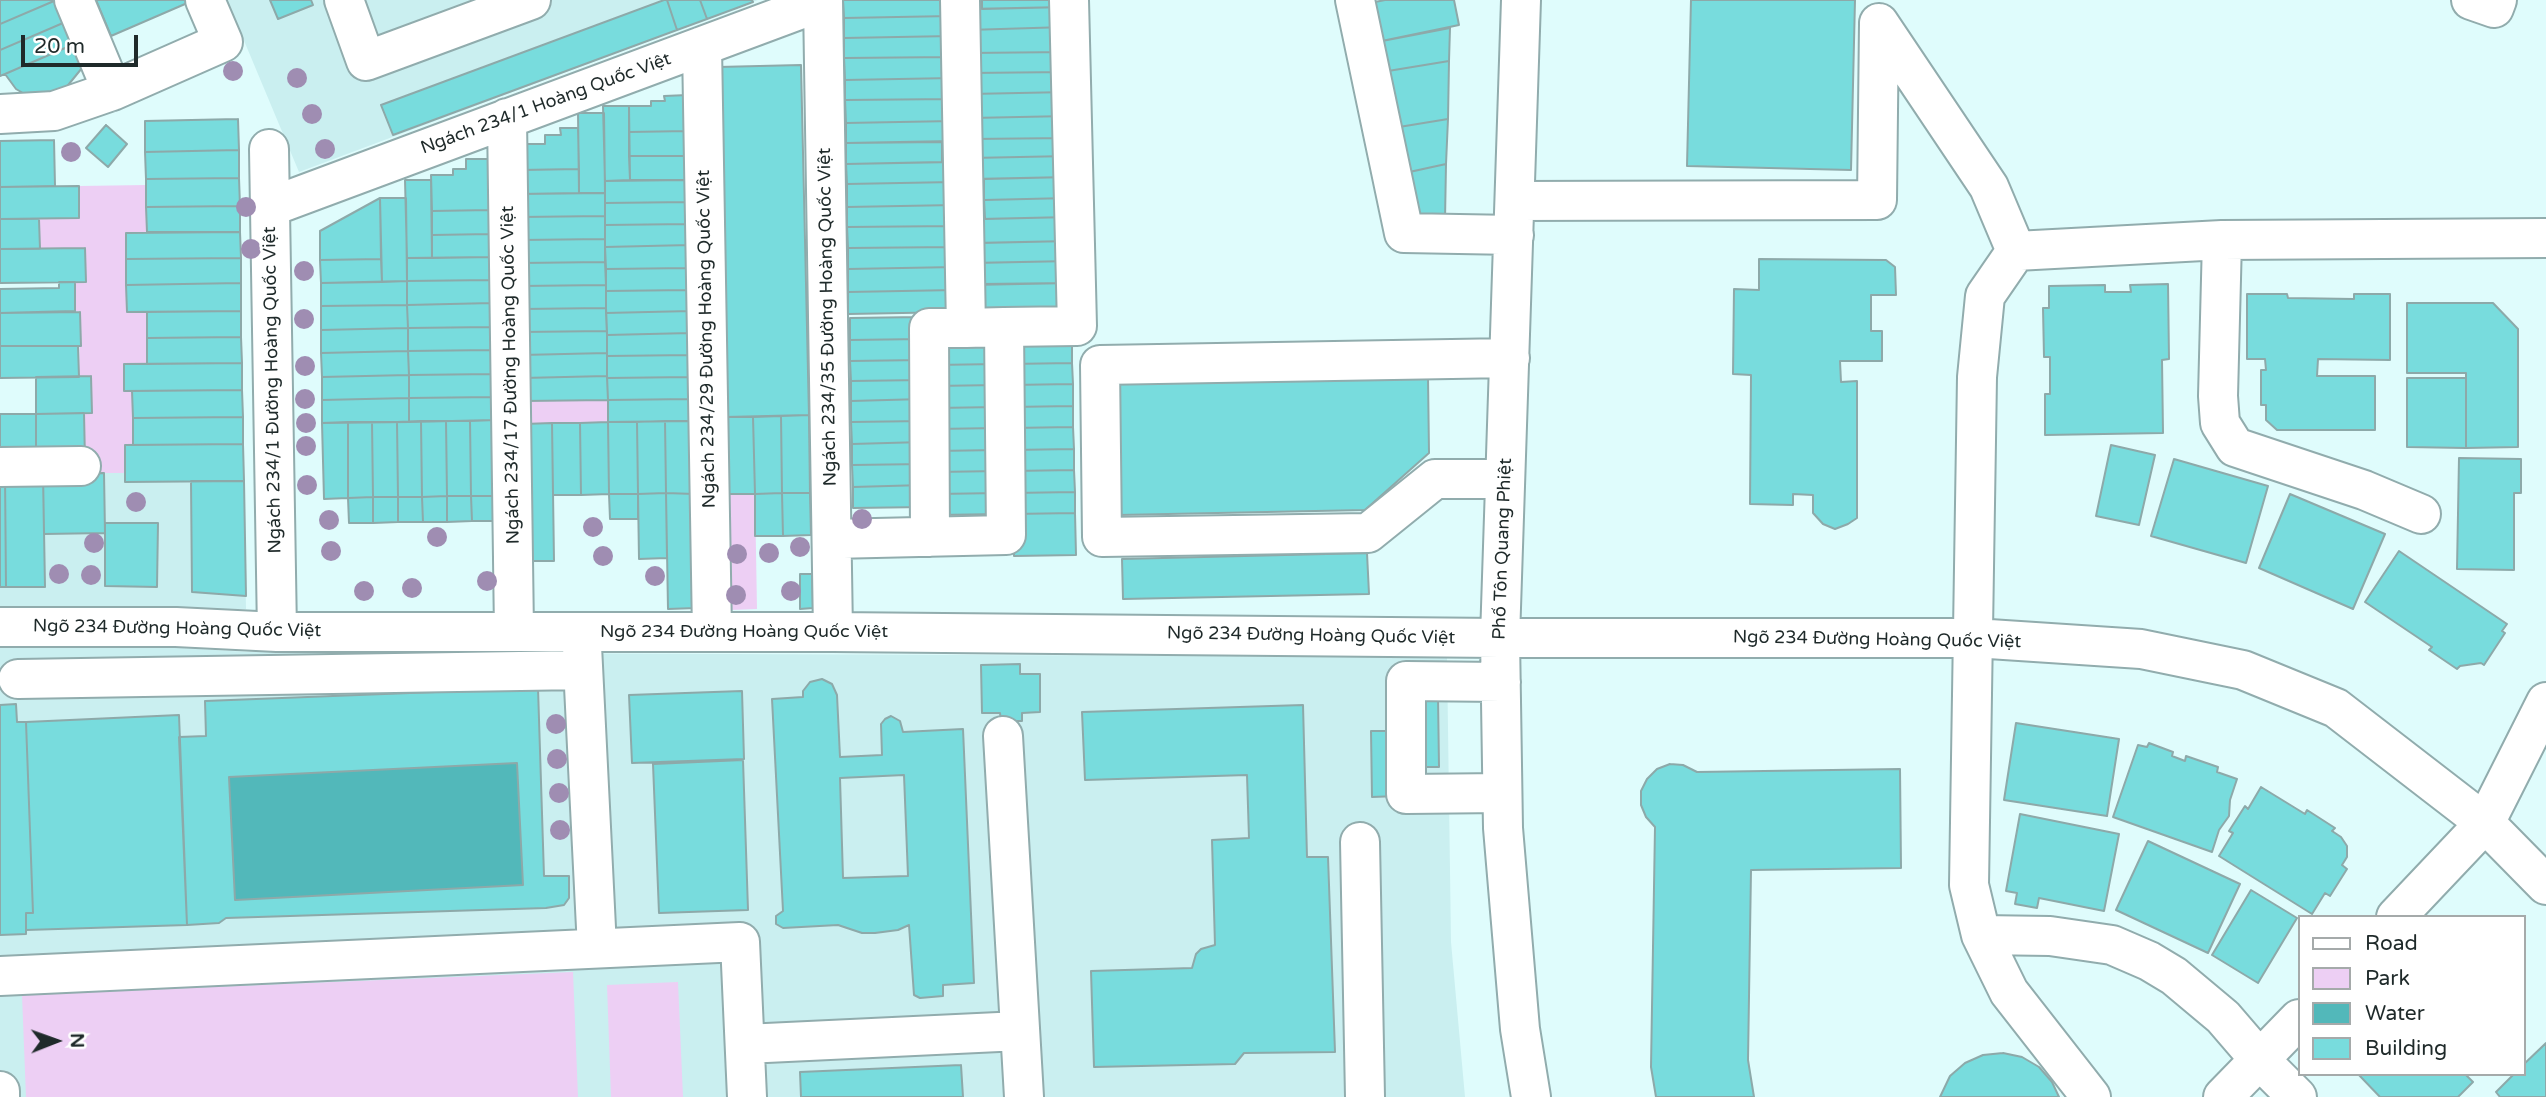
<!DOCTYPE html>
<html>
<head>
<meta charset="utf-8">
<style>
  body { margin:0 }
  #map { position:relative; width:2546px; height:1097px; overflow:hidden; background:#dffcfc; font-family:"Varela Round",sans-serif }
  canvas { display:block }
  .legend { position:absolute; left:2298px; top:915px; width:228px; height:161px; box-sizing:border-box; background:#fff; border:2px solid #a5aaaa; margin:0; padding:9px 12px; list-style:none; font-size:21px; color:#1f2a2a }
  .legend li { display:flex; align-items:center; gap:14px; height:35px }
  .legend b { width:35px; border:2px solid #a5aaaa }
  .north { position:absolute; left:21px; top:1006px; width:70px; height:70px; -webkit-text-stroke:5px #fff; paint-order:stroke; rotate:89deg; font-size:19px; font-weight:700; line-height:28px; text-align:center; color:#1f2a2a }
  .north::after { content:''; display:block; margin:auto; width:24px; height:32px; background:#1f2a2a; clip-path:polygon(50% 0,100% 100%,50% 72%,0 100%) }
  .scale { position:absolute; left:21px; top:35px; width:117px; height:32px; box-sizing:border-box; border:4px solid #1f2a2a; border-top:0; padding-left:9px; font-size:21px; line-height:24px; white-space:nowrap; color:#1f2a2a; -webkit-text-stroke:5px #fff; paint-order:stroke }
</style>
</head>
<body>
<div id="map">
<canvas width="2546" height="1097"></canvas>
<ul class="legend">
<li><b style="height:9px;background:#fff"></b>Road</li>
<li><b style="height:19px;background:#edcff4"></b>Park</li>
<li><b style="height:19px;background:#52b8ba"></b>Water</li>
<li><b style="height:19px;background:#78dcdd"></b>Building</li>
</ul>
<div class="north">N</div>
<div class="scale">20 m</div>
</div>
<script>
const g = document.querySelector('canvas').getContext('2d');
g.lineJoin = 'round';
function fill(path, color) {
  g.fillStyle = color;
  g.fill(path, 'evenodd');
}
function shape(rows) {
  const path = new Path2D();
  for (const r of rows) {
    path.moveTo(r[0], r[1]);
    for (let i = 2; i < r.length; i += 2) path.lineTo(r[i], r[i + 1]);
  }
  return path;
}
function trace(path, color, width, dash) {
  g.strokeStyle = color;
  g.lineWidth = width;
  g.lineCap = dash ? 'butt' : 'round';
  g.setLineDash(dash || []);
  g.stroke(path);
}
function write(font, color, halo, rows, align = 'center') {
  g.font = font + ' "Varela Round",sans-serif';
  g.lineWidth = 6;
  g.setLineDash([]);
  g.textBaseline = 'middle';
  g.strokeStyle = halo;
  g.fillStyle = color;
  for (const [text, x, y, turn = 0] of rows) {
    g.save();
    g.translate(x, y);
    g.rotate((+turn || 0) * Math.PI / 180);
    g.textAlign = isNaN(turn) ? turn : align;
    if (halo) g.strokeText(text, 0, 0);
    g.fillText(text, 0, 0);
    g.restore();
  }
}
fill(shape([
  [227,0,758,0,299,172],
  [243,444,246,609,0,609,0,476,126,472,125,445],
  [101,643,247,652,1447,657,1451,942,1465,1097,0,1097,0,645]
]), '#caeff0');
fill(shape([
  [146,185,147,232,126,233,127,312,147,312,147,364,124,365,124,391,132,391,133,445,125,445,126,473,85,473,84,413,92,413,91,377,79,377,80,312,75,311,75,282,86,282,85,248,40,249,39,219,79,218,79,186],
  [608,400,608,422,524,424,524,401],
  [727,494,755,494,757,609,730,610],
  [573,972,578,1097,26,1097,22,995],
  [678,982,683,1097,611,1097,607,985]
]), '#edcff4');
fill(shape([
  [517,763,523,885,235,900,229,777]
]), '#52b8ba');
const building = shape([
  [0,0,54,0,54,1,0,24,0,0],
  [96,0,191,0,192,1,111,36,96,0],
  [270,0,311,0,313,5,278,19,270,0],
  [664,0,667,0,677,30,393,135,381,105,664,0],
  [667,0,700,0,707,19,677,30,667,0],
  [700,0,752,0,753,2,707,19,700,0],
  [843,0,951,0,951,16,844,18,843,0],
  [982,0,1066,0,1066,7,982,9,982,0],
  [1385,0,1454,0,1459,25,1377,42,1370,3,1385,0],
  [1691,0,1855,0,1851,170,1687,166,1691,0],
  [54,1,63,23,0,50,0,24,54,1],
  [1066,7,1066,27,968,30,968,9,1066,7],
  [951,16,952,36,844,38,844,18,951,16],
  [63,23,72,45,0,76,0,50,63,23],
  [1066,27,1067,52,969,53,968,30,1066,27],
  [1450,28,1449,61,1382,72,1377,42,1450,28],
  [952,36,952,57,844,58,844,38,952,36],
  [72,45,82,68,60,95,28,96,16,89,5,74,72,45],
  [1067,52,1067,72,970,73,969,53,1067,52],
  [952,57,953,78,845,80,844,58,952,57],
  [1449,61,1448,119,1393,128,1382,72,1449,61],
  [801,65,809,415,726,417,718,67,801,65],
  [1067,72,1068,92,970,94,970,73,1067,72],
  [953,78,953,99,845,100,845,80,953,78],
  [1068,92,1068,116,971,118,970,94,1068,92],
  [688,95,688,131,629,132,629,106,651,106,651,101,665,101,664,96,688,95],
  [953,99,953,121,846,123,845,100,953,99],
  [603,106,629,106,630,180,605,181,603,106],
  [578,113,604,113,605,193,579,193,578,113],
  [1068,116,1068,138,971,139,971,118,1068,116],
  [238,119,239,150,145,152,145,121,238,119],
  [1448,119,1446,164,1400,174,1393,128,1448,119],
  [953,121,954,141,846,143,846,123,953,121],
  [106,125,127,144,108,167,86,148,106,125],
  [560,128,578,128,579,169,524,170,524,144,545,144,545,135,561,135,560,128],
  [688,131,689,156,629,156,629,132,688,131],
  [1068,138,1069,156,971,158,971,139,1068,138],
  [54,140,55,186,0,187,0,141,54,140],
  [942,142,942,162,846,164,846,143,942,142],
  [239,150,239,178,146,179,145,152,239,150],
  [629,156,689,156,689,180,630,180,629,156],
  [1069,156,1069,177,972,179,971,158,1069,156],
  [466,159,490,159,491,210,432,211,431,175,453,175,453,169,466,169,466,159],
  [954,162,954,182,847,184,846,164,954,162],
  [1446,164,1445,220,1410,221,1405,173,1446,164],
  [579,169,579,193,520,194,520,170,579,169],
  [1069,177,1069,198,984,200,984,179,1069,177],
  [239,178,240,206,146,207,146,179,239,178],
  [405,180,431,180,432,258,407,258,405,180],
  [689,180,690,202,605,203,605,181,689,180],
  [954,182,955,205,847,207,847,184,954,182],
  [79,186,79,218,0,219,0,187,79,186],
  [605,193,605,216,521,217,520,194,605,193],
  [380,198,406,198,407,281,382,282,380,198],
  [380,198,381,259,320,260,320,231,380,198],
  [1069,198,1070,217,985,219,984,200,1069,198],
  [690,202,690,224,605,225,605,203,690,202],
  [955,205,955,226,847,227,847,207,955,205],
  [240,206,240,232,147,232,146,207,240,206],
  [491,210,491,234,432,235,432,211,491,210],
  [605,216,605,239,521,240,521,217,605,216],
  [1070,217,1070,241,980,243,980,219,1070,217],
  [0,219,39,219,40,249,0,249,0,219],
  [690,224,690,245,605,247,605,225,690,224],
  [955,226,955,247,848,248,847,227,955,226],
  [240,232,241,258,126,259,126,233,240,232],
  [491,234,492,257,432,258,432,235,491,234],
  [605,239,605,262,521,263,521,240,605,239],
  [1070,241,1071,261,974,263,973,243,1070,241],
  [690,245,690,268,606,269,605,247,690,245],
  [955,247,956,267,848,269,848,248,955,247],
  [85,248,86,282,0,283,0,249,85,248],
  [492,257,492,280,407,281,407,258,492,257],
  [241,258,241,283,126,285,126,259,241,258],
  [381,259,382,282,321,283,320,260,381,259],
  [1759,259,1886,260,1895,267,1896,295,1871,295,1871,331,1882,331,1882,361,1840,361,1841,382,1857,381,1857,518,1848,524,1835,529,1823,524,1813,513,1813,495,1793,494,1793,505,1750,504,1751,375,1733,374,1734,289,1759,290,1759,259],
  [1071,261,1071,283,970,285,970,263,1071,261],
  [605,262,606,285,521,286,521,263,605,262],
  [956,267,956,290,848,292,848,269,956,267],
  [690,268,690,290,606,291,606,269,690,268],
  [492,280,493,303,407,305,407,281,492,280],
  [407,281,407,305,321,306,321,283,407,281],
  [59,282,75,282,75,311,0,313,0,289,59,288,59,282],
  [241,283,241,311,127,312,126,285,241,283],
  [1071,283,1071,310,981,312,981,284,1071,283],
  [2168,284,2169,359,2162,360,2163,433,2045,435,2045,394,2050,394,2050,357,2044,357,2043,308,2049,308,2049,286,2105,285,2105,292,2131,292,2130,285,2168,284],
  [606,285,606,308,522,309,521,286,606,285],
  [690,290,691,311,606,313,606,291,690,290],
  [956,290,956,312,848,314,848,292,956,290],
  [2247,294,2287,294,2288,298,2354,299,2354,294,2390,294,2390,360,2318,359,2317,376,2375,376,2375,430,2277,430,2266,420,2266,405,2261,405,2261,370,2266,370,2265,359,2247,359,2247,294],
  [493,303,493,327,408,328,407,305,493,303],
  [2407,303,2493,303,2518,329,2518,447,2466,448,2466,373,2407,373,2407,303],
  [407,305,408,328,321,330,321,306,407,305],
  [606,308,607,331,522,332,522,309,606,308],
  [241,311,241,337,147,338,147,312,241,311],
  [691,311,691,333,607,335,606,313,691,311],
  [80,312,81,346,0,346,0,313,80,312],
  [921,317,922,339,850,340,850,318,921,317],
  [493,327,493,350,408,351,408,328,493,327],
  [408,328,408,351,321,353,321,330,408,328],
  [607,331,607,353,522,355,522,332,607,331],
  [691,333,692,355,607,356,607,335,691,333],
  [241,337,242,363,147,364,147,338,241,337],
  [922,339,922,360,850,361,850,340,922,339],
  [1072,341,1072,363,1010,364,1010,342,1072,341],
  [997,342,997,364,935,365,935,343,997,342],
  [0,346,78,346,79,377,0,378,0,346],
  [493,350,494,374,409,375,408,351,493,350],
  [408,351,409,375,322,377,321,353,408,351],
  [607,353,607,376,523,378,522,355,607,353],
  [692,355,692,377,607,378,607,356,692,355],
  [922,360,922,380,851,381,850,361,922,360],
  [242,363,242,390,124,391,124,364,242,363],
  [1072,363,1073,384,1011,385,1010,364,1072,363],
  [997,364,997,385,935,386,935,365,997,364],
  [494,374,494,397,409,398,409,375,494,374],
  [409,375,409,398,322,400,322,377,409,375],
  [91,376,92,413,36,414,36,377,91,376],
  [607,376,608,400,524,401,523,378,607,376],
  [692,377,692,399,608,400,607,378,692,377],
  [1428,378,1429,453,1365,510,1118,515,1115,383,1428,378],
  [2407,378,2466,378,2466,448,2407,447,2407,378],
  [922,380,923,399,851,401,851,381,922,380],
  [1073,384,1073,406,1011,407,1011,385,1073,384],
  [997,385,998,407,936,408,935,386,997,385],
  [242,390,243,417,133,418,132,391,242,390],
  [494,397,495,420,409,422,409,398,494,397],
  [409,398,409,422,322,423,322,400,409,398],
  [692,399,693,421,608,422,608,400,692,399],
  [923,399,923,421,851,422,851,401,923,399],
  [1073,406,1073,427,1012,428,1011,407,1073,406],
  [998,407,998,428,936,429,936,408,998,407],
  [84,413,85,461,36,461,36,414,84,413],
  [0,414,36,414,36,461,0,461,0,414],
  [809,415,810,493,782,493,781,416,809,415],
  [781,416,782,493,755,494,753,417,781,416],
  [243,417,243,444,133,445,133,418,243,417],
  [726,417,753,417,755,494,727,494,726,417],
  [495,420,496,496,471,496,470,421,495,420],
  [421,421,446,421,447,496,422,497,421,421],
  [421,421,422,497,398,497,397,422,421,421],
  [446,421,470,421,471,496,447,496,446,421],
  [665,421,666,493,638,494,637,422,665,421],
  [665,421,693,421,694,494,666,493,665,421],
  [923,421,923,442,852,444,851,422,923,421],
  [348,422,372,422,373,497,348,498,348,422],
  [348,422,348,498,324,499,322,423,348,422],
  [372,422,397,422,398,497,373,497,372,422],
  [608,422,609,494,581,495,580,423,608,422],
  [608,422,637,422,638,494,609,494,608,422],
  [552,423,554,561,526,561,524,424,552,423],
  [552,423,580,423,581,495,553,495,552,423],
  [1073,427,1074,449,1012,450,1012,428,1073,427],
  [998,428,998,450,936,451,936,429,998,428],
  [923,442,924,464,852,465,852,444,923,442],
  [243,444,244,481,125,482,125,445,243,444],
  [2111,445,2155,455,2139,525,2096,516,2111,445],
  [1074,449,1074,470,1012,471,1012,450,1074,449],
  [998,450,999,471,937,472,936,451,998,450],
  [2459,458,2521,459,2521,493,2514,493,2514,570,2457,569,2459,458],
  [2174,459,2268,486,2246,563,2151,536,2174,459],
  [924,464,924,485,853,487,852,465,924,464],
  [1074,470,1075,492,1013,493,1012,471,1074,470],
  [999,471,999,493,937,494,937,472,999,471],
  [104,473,105,533,44,534,43,474,104,473],
  [43,474,45,587,6,587,5,475,43,474],
  [0,475,5,475,6,587,0,587,0,475],
  [191,481,244,481,246,596,192,592,191,481],
  [924,485,925,507,853,508,853,487,924,485],
  [1075,492,1075,513,1013,514,1013,493,1075,492],
  [666,493,667,558,639,559,638,494,666,493],
  [666,493,694,494,696,608,668,609,666,493],
  [782,493,810,493,811,535,783,536,782,493],
  [782,493,783,536,755,536,755,494,782,493],
  [999,493,1000,514,938,515,937,494,999,493],
  [609,494,638,494,638,519,610,519,609,494],
  [2290,494,2385,534,2353,609,2259,568,2290,494],
  [447,496,471,496,472,521,447,522,447,496],
  [447,496,447,522,423,522,422,497,447,496],
  [471,496,496,496,496,521,472,521,471,496],
  [373,497,373,523,349,523,348,498,373,497],
  [373,497,398,497,398,522,373,523,373,497],
  [398,497,422,497,423,522,398,522,398,497],
  [1075,513,1076,555,1014,556,1013,514,1075,513],
  [105,523,158,523,157,587,105,586,105,523],
  [2399,551,2507,624,2502,631,2505,633,2484,665,2481,663,2460,666,2457,669,2429,650,2432,647,2365,602,2399,551],
  [1367,553,1369,594,1123,599,1122,559,1367,553],
  [800,574,812,574,813,608,800,609,800,574],
  [1020,664,1020,674,1040,674,1040,712,1022,713,1022,721,1001,721,1000,713,982,713,981,665,1020,664],
  [822,679,832,684,837,695,840,757,882,755,881,724,885,719,891,716,900,721,903,732,963,729,974,983,943,985,943,996,920,998,914,995,909,925,898,930,875,933,862,933,838,925,783,928,776,924,776,916,783,911,772,699,803,697,803,691,810,682,822,679],
  [904,775,908,876,843,878,840,778,904,775],
  [538,688,544,876,569,876,569,898,564,905,546,908,226,918,219,923,187,925,179,737,206,736,205,701,538,688],
  [517,763,523,885,235,900,229,777,517,763],
  [742,691,744,759,632,763,629,695,742,691],
  [1438,697,1439,767,1398,767,1389,698,1438,697],
  [16,704,17,722,26,722,33,913,26,913,26,934,0,935,0,705,16,704],
  [1303,705,1307,857,1328,857,1335,1052,1244,1053,1235,1064,1094,1067,1091,971,1192,968,1196,954,1201,949,1215,945,1212,840,1249,838,1247,775,1085,780,1082,712,1303,705],
  [179,715,187,925,26,930,26,913,33,913,26,722,179,715],
  [2016,723,2119,739,2107,816,2004,800,2016,723],
  [1371,731,1389,731,1398,796,1372,797,1371,731],
  [2149,743,2173,752,2172,756,2185,761,2186,756,2218,767,2217,772,2237,779,2230,800,2229,816,2219,830,2212,852,2113,817,2138,745,2147,747,2149,743],
  [743,760,748,910,659,913,653,764,743,760],
  [1670,764,1683,765,1697,772,1900,769,1901,868,1751,870,1748,1060,1754,1097,1656,1097,1651,1067,1655,827,1646,817,1641,805,1641,791,1647,779,1657,769,1670,764],
  [2261,787,2305,814,2307,810,2335,828,2332,831,2341,837,2347,846,2347,857,2342,865,2347,869,2330,896,2325,893,2312,914,2219,856,2233,833,2229,831,2245,806,2248,809,2261,787],
  [2020,814,2119,834,2104,911,2039,898,2037,908,2015,904,2017,893,2006,891,2020,814],
  [2148,841,2240,884,2208,953,2116,910,2148,841],
  [2251,890,2297,918,2258,983,2212,955,2251,890],
  [2546,1043,2546,1097,2500,1097,2496,1092,2514,1074,2523,1074,2523,1065,2546,1043],
  [2003,1053,2022,1057,2039,1067,2052,1082,2059,1097,1940,1097,1950,1076,1965,1063,1983,1055,2003,1053],
  [961,1065,963,1097,801,1097,800,1072,961,1065],
  [2358,1074,2465,1074,2473,1082,2458,1097,2380,1097,2358,1074]
]);
fill(building, '#78dcdd');
trace(building, '#8da9a9', 2);
const minor = shape([
  [74,0,112,91,223,42,205,0],
  [344,0,366,61,531,0],
  [1355,0,1404,233,1514,235],
  [1521,0,1500,638,1503,828,1520,1029,1531,1097],
  [2471,0,2494,8,2497,0],
  [1879,23,1989,187,2016,251,2222,240,2546,238],
  [702,46,712,632],
  [0,114,54,111,112,91],
  [507,118,514,632],
  [269,149,277,632],
  [1515,201,1877,200,1879,23],
  [270,207,823,1,833,632],
  [2222,240,2218,396,2220,423,2235,447,2364,490,2421,514],
  [2016,251,1985,296,1977,377,1969,885,1981,935,2009,992,2091,1097],
  [1004,327,1077,326,1069,0],
  [0,467,81,466],
  [1505,479,1435,479,1368,533,1102,537,1100,365,1510,358],
  [930,537,929,328,966,328],
  [832,539,1006,535,1004,327,966,328,960,0],
  [0,627,176,627,277,632,833,632,1500,638,1974,638,2141,649,2243,670,2336,708,2485,823,2546,885],
  [582,646,597,948],
  [18,679,583,670],
  [1501,682,1406,681,1406,794,1502,793],
  [1003,736,1024,1097],
  [1360,842,1365,1097],
  [2396,917,2485,823,2546,702],
  [1981,935,2050,936,2112,945,2149,961,2174,976,2223,1017,2260,1060,2297,1097],
  [0,976,740,942,747,1097],
  [745,1044,1020,1031],
  [0,1091,0,1097],
  [2223,1097,2299,1019]
]);
trace(minor, '#91acad', 42);
trace(minor, '#fff', 38);
g.fillStyle = '#9f8db2';
for (const [x, y] of [
  [233,71],
  [297,78],
  [312,114],
  [325,149],
  [71,152],
  [246,207],
  [251,249],
  [304,271],
  [304,319],
  [305,366],
  [305,399],
  [306,423],
  [306,446],
  [307,485],
  [136,502],
  [862,519],
  [329,520],
  [593,527],
  [437,537],
  [94,543],
  [800,547],
  [331,551],
  [769,553],
  [737,554],
  [603,556],
  [59,574],
  [91,575],
  [655,576],
  [487,581],
  [412,588],
  [364,591],
  [791,591],
  [736,595],
  [556,724],
  [557,759],
  [559,793],
  [560,830]
]) {
  g.beginPath();
  g.arc(x, y, 10, 0, 2 * Math.PI);
  g.fill();
}
write('18px', '#1f2a2a', '#fff', [
  ["Ngách 234/1 Hoàng Quốc Việt",546,104,-20],
  ["Ngách 234/35 Đường Hoàng Quốc Việt",828,317,-91],
  ["Ngách 234/29 Đường Hoàng Quốc Việt",707,339,-91],
  ["Ngách 234/17 Đường Hoàng Quốc Việt",511,375,-91],
  ["Ngách 234/1 Đường Hoàng Quốc Việt",273,390,-91],
  ["Phố Tôn Quang Phiệt",1503,549,-88],
  ["Ngõ 234 Đường Hoàng Quốc Việt",177,629,1],
  ["Ngõ 234 Đường Hoàng Quốc Việt",744,632],
  ["Ngõ 234 Đường Hoàng Quốc Việt",1311,636,1],
  ["Ngõ 234 Đường Hoàng Quốc Việt",1877,640,1]
]);
</script>
</body>
</html>
